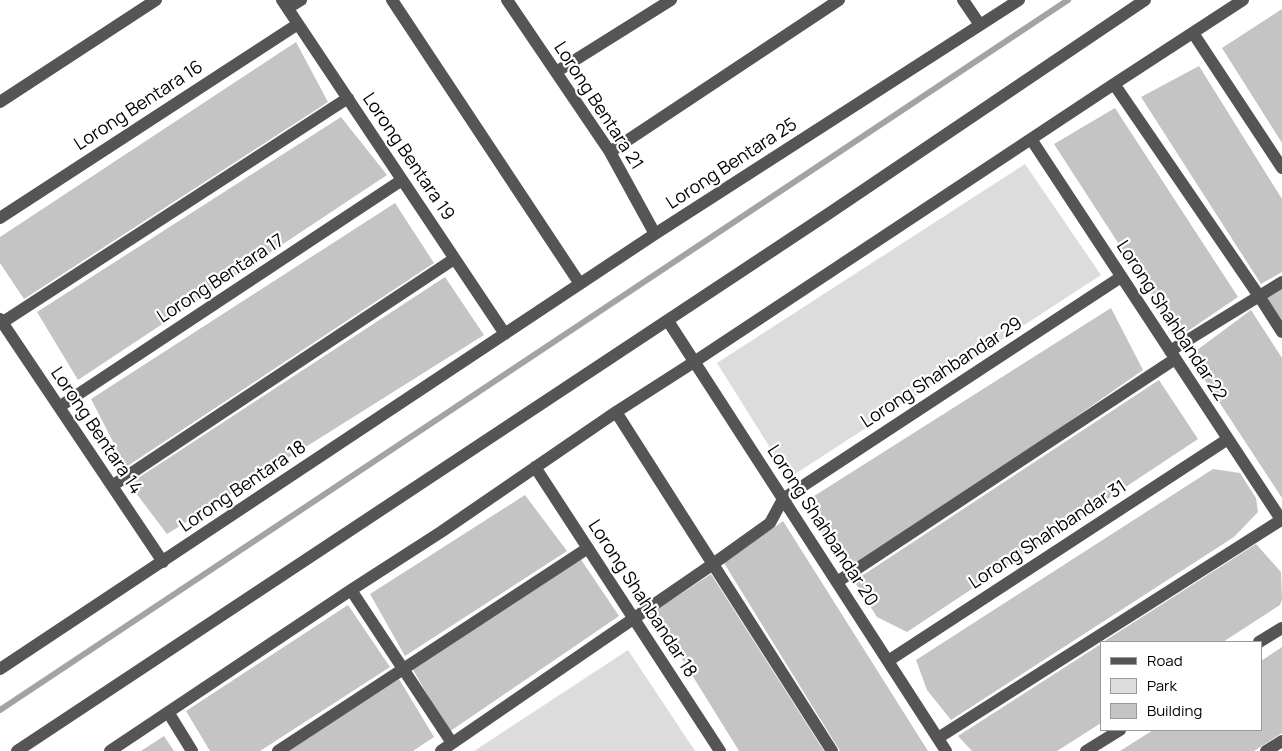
<!DOCTYPE html>
<html>
<head>
<meta charset="utf-8">
<style>
  body { margin:0 }
  #map { position:relative; width:1282px; height:751px; overflow:hidden; background:#fff; font-family:Manrope,sans-serif }
  canvas { display:block }
  .legend { position:absolute; left:1100px; top:641px; width:162px; height:90px; box-sizing:border-box; background:#fff; border:1px solid #999; margin:0; padding:6px 9px; list-style:none; font-size:15px; color:#000 }
  .legend li { display:flex; align-items:center; gap:10px; height:25px }
  .legend b { width:25px; border:1px solid #999 }
</style>
</head>
<body>
<div id="map">
<canvas width="1282" height="751"></canvas>
<ul class="legend">
<li><b style="height:6px;background:#555"></b>Road</li>
<li><b style="height:14px;background:#dcdcdc"></b>Park</li>
<li><b style="height:14px;background:#c4c4c4"></b>Building</li>
</ul>
</div>
<script>
const g = document.querySelector('canvas').getContext('2d');
g.lineJoin = 'round';
function fill(path, color) {
  g.fillStyle = color;
  g.fill(path, 'evenodd');
}
function shape(rows) {
  const path = new Path2D();
  for (const r of rows) {
    path.moveTo(r[0], r[1]);
    for (let i = 2; i < r.length; i += 2) path.lineTo(r[i], r[i + 1]);
  }
  return path;
}
function trace(path, color, width, dash) {
  g.strokeStyle = color;
  g.lineWidth = width;
  g.lineCap = dash ? 'butt' : 'round';
  g.setLineDash(dash || []);
  g.stroke(path);
}
function write(font, color, halo, rows, align = 'center') {
  g.font = font + ' Manrope,sans-serif';
  g.lineWidth = 4.5;
  g.setLineDash([]);
  g.textBaseline = 'middle';
  g.strokeStyle = halo;
  g.fillStyle = color;
  for (const [text, x, y, turn = 0] of rows) {
    g.save();
    g.translate(x, y);
    g.rotate((+turn || 0) * Math.PI / 180);
    g.textAlign = isNaN(turn) ? turn : align;
    if (halo) g.strokeText(text, 0, 0);
    g.fillText(text, 0, 0);
    g.restore();
  }
}
fill(shape([
  [1025,164,1101,275,789,478,717,363],
  [628,650,695,751,474,751]
]), '#dcdcdc');
trace(shape([
  [0,710,1068,0]
]), '#a3a3a3', 6);
fill(shape([
  [1282,9,1282,143,1222,48],
  [296,42,328,102,24,299,0,263,0,237],
  [1199,66,1282,199,1282,272,1261,284,1141,97],
  [1115,108,1238,297,1179,337,1054,144],
  [341,117,387,175,78,380,37,312],
  [395,203,434,263,126,467,91,399],
  [445,277,484,335,167,534,129,484],
  [1282,288,1282,323,1266,298],
  [1111,308,1143,370,852,573,846,562,817,526,815,504,811,498],
  [1251,310,1282,358,1282,498,1189,356],
  [1159,380,1198,439,907,632,877,617,854,581],
  [1213,469,1240,473,1256,498,1258,512,1234,537,951,720,927,690,916,660],
  [525,495,567,551,405,656,370,594],
  [783,521,928,751,840,751,724,563],
  [1256,544,1281,572,1282,600,1280,605,1223,642,1103,642],
  [580,558,619,616,449,732,412,668],
  [711,574,824,751,739,751,653,612],
  [348,605,390,667,260,751,210,751,186,711],
  [1101,644,1101,723,1057,751,972,751,958,736],
  [1282,647,1282,733,1254,751,1120,751,1153,730,1261,730,1261,661],
  [399,679,434,737,413,751,288,751],
  [164,736,174,751,141,751]
]), '#c4c4c4');
trace(shape([
  [282,0,505,334],
  [392,0,580,284],
  [507,0,610,152,655,234],
  [963,0,980,25],
  [288,8,301,0],
  [1193,33,1282,168],
  [556,72,671,0],
  [1114,84,1259,296,1282,332],
  [0,102,156,0],
  [1031,139,1282,521],
  [610,152,839,0],
  [0,218,298,24],
  [0,319,163,562],
  [668,321,946,751],
  [0,324,348,98],
  [1170,351,1282,282],
  [59,407,402,180],
  [616,412,832,751],
  [535,467,720,751],
  [112,486,454,259],
  [837,582,1175,359],
  [351,590,452,743],
  [1259,642,1282,628],
  [888,661,1228,439],
  [0,669,655,234,1019,0],
  [168,712,192,751],
  [938,738,1281,520],
  [17,751,828,214,1145,0],
  [110,751,351,590,441,532,616,412,694,362,1114,84,1243,0],
  [278,751,588,548],
  [441,751,713,564,770,523,783,499,1121,277],
  [1086,751,1120,730],
  [1266,751,1282,741]
]), '#555', 12);
write('18px', '#000', '#fff', [
  ["Lorong Bentara 16",139,106,-33],
  ["Lorong Bentara 21",598,106,57],
  ["Lorong Bentara 19",408,157,56],
  ["Lorong Bentara 25",732,164,-33],
  ["Lorong Bentara 17",221,279,-33],
  ["Lorong Shahbandar 22",1171,321,57],
  ["Lorong Shahbandar 29",942,373,-33],
  ["Lorong Bentara 14",96,431,56],
  ["Lorong Bentara 18",243,487,-34],
  ["Lorong Shahbandar 20",822,526,57],
  ["Lorong Shahbandar 31",1048,535,-33],
  ["Lorong Shahbandar 18",642,599,57]
]);
</script>
</body>
</html>
